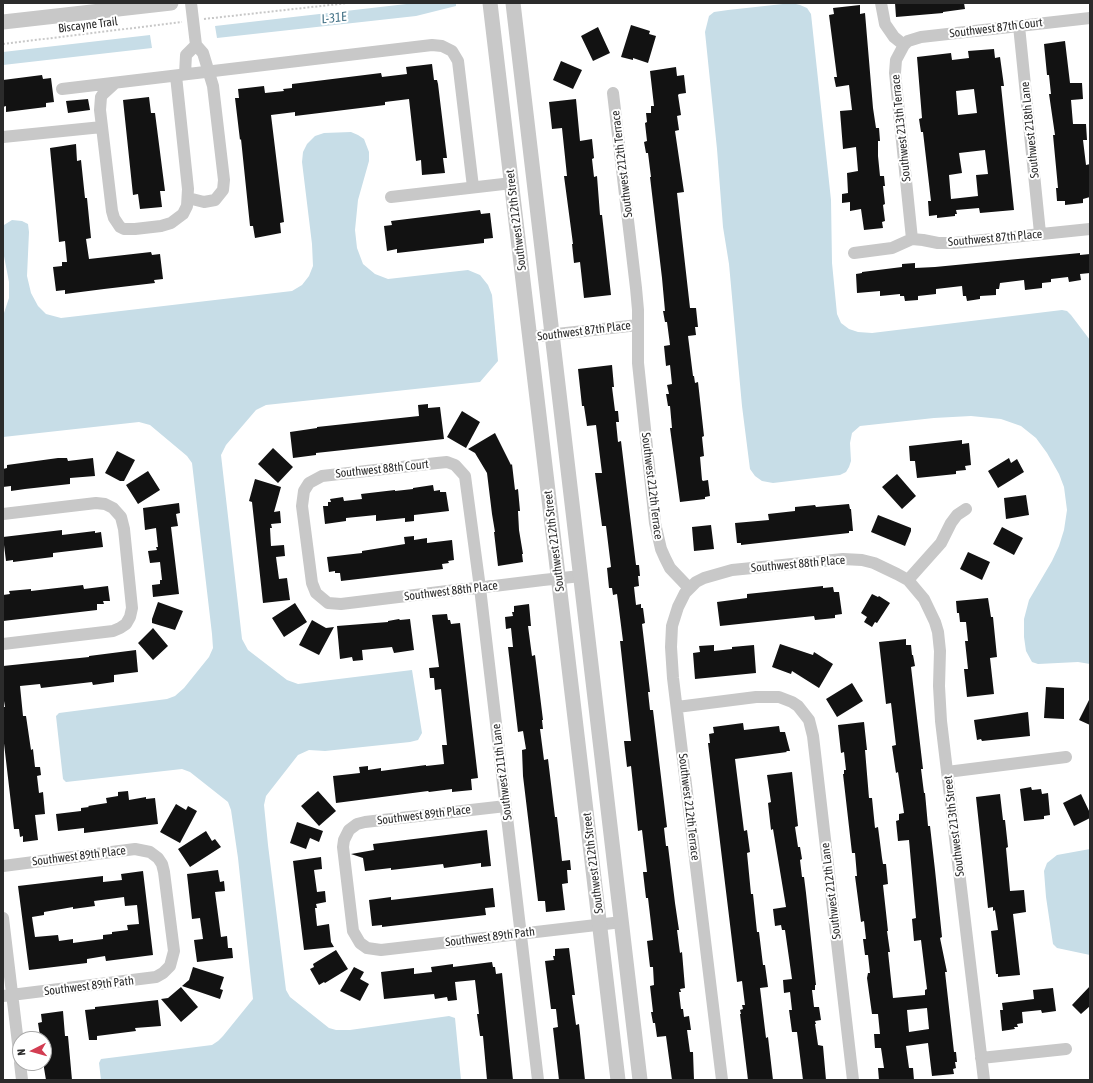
<!DOCTYPE html>
<html>
<head>
<meta charset="utf-8">
<style>
  body { margin:0 }
  #map { position:relative; width:1093px; height:1083px; overflow:hidden; background:#fff; font-family:"Asap Condensed",sans-serif }
  canvas { display:block }
  .frame { position:absolute; inset:0; border:4px solid #2b2b2b; pointer-events:none }
  .north { position:absolute; left:12px; top:1031px; width:40px; height:40px; box-sizing:border-box; background:#fff; border:1px solid #aaa; border-radius:50%; rotate:264deg; font-size:11px; font-weight:700; line-height:16px; text-align:center; color:#2b2b2b }
  .north::after { content:''; display:block; margin:auto; width:14px; height:18px; background:#d33d52; clip-path:polygon(50% 0,100% 100%,50% 72%,0 100%) }
</style>
</head>
<body>
<div id="map">
<canvas width="1093" height="1083"></canvas>
<div class="frame"></div>
<div class="north">N</div>
</div>
<script>
const g = document.querySelector('canvas').getContext('2d');
g.lineJoin = 'round';
function fill(path, color) {
  g.fillStyle = color;
  g.fill(path, 'evenodd');
}
function shape(rows) {
  const path = new Path2D();
  for (const r of rows) {
    path.moveTo(r[0], r[1]);
    for (let i = 2; i < r.length; i += 2) path.lineTo(r[i], r[i + 1]);
  }
  return path;
}
function trace(path, color, width, dash) {
  g.strokeStyle = color;
  g.lineWidth = width;
  g.lineCap = dash ? 'butt' : 'round';
  g.setLineDash(dash || []);
  g.stroke(path);
}
function write(font, color, halo, rows, align = 'center') {
  g.font = font + ' "Asap Condensed",sans-serif';
  g.lineWidth = 4;
  g.setLineDash([]);
  g.textBaseline = 'middle';
  g.strokeStyle = halo;
  g.fillStyle = color;
  for (const [text, x, y, turn = 0] of rows) {
    g.save();
    g.translate(x, y);
    g.rotate((+turn || 0) * Math.PI / 180);
    g.textAlign = isNaN(turn) ? turn : align;
    if (halo) g.strokeText(text, 0, 0);
    g.fillText(text, 0, 0);
    g.restore();
  }
}
fill(shape([
  [415,3,456,3,456,6,416,16,217,38,215,26],
  [792,3,800,5,807,8,811,14,831,200,832,263,837,314,841,323,849,329,858,332,872,333,1062,310,1067,311,1071,315,1090,340,1090,664,1078,662,1038,664,1032,662,1026,651,1024,637,1024,619,1029,600,1052,561,1059,546,1064,530,1067,510,1064,487,1059,474,1047,453,1036,438,1021,426,1001,419,971,416,934,418,860,426,852,433,850,443,851,461,849,467,846,472,840,475,773,483,762,481,755,476,750,469,742,406,729,264,723,227,717,149,705,32,709,16,714,12,728,10],
  [150,35,152,48,3,65,3,52],
  [351,132,358,135,364,139,369,152,369,161,358,200,355,230,357,248,363,264,375,274,388,279,468,270,480,275,488,285,492,295,498,361,480,382,266,405,256,410,226,445,221,455,242,639,248,650,287,680,298,684,412,670,422,733,418,740,410,742,325,751,309,750,298,755,266,796,264,805,268,845,286,990,290,997,329,1028,336,1030,350,1030,449,1016,455,1018,461,1080,101,1080,99,1063,101,1059,212,1045,218,1041,223,1036,253,999,238,858,231,810,228,802,190,772,182,769,66,782,63,779,56,716,59,713,167,699,175,696,184,688,209,657,213,648,212,634,192,463,187,456,150,425,139,422,3,437,3,316,9,298,9,282,3,251,3,228,4,225,12,220,22,221,28,224,29,232,27,276,31,293,38,306,46,314,61,318,292,291,302,285,309,276,313,266,312,244,302,162,303,152,307,144,315,136,324,133],
  [1090,849,1090,955,1057,948,1053,944,1046,897,1044,871,1047,863,1057,855]
]), '#c7dde7');
fill(shape([
  [895,3,964,3,965,9,943,12,943,13,896,17],
  [860,5,860,14,865,13,873,108,876,128,879,128,880,141,878,141,878,156,880,176,884,176,885,186,883,186,885,204,883,205,885,221,882,222,883,228,864,230,861,209,850,211,850,202,842,203,842,194,848,193,847,173,858,171,856,147,843,149,840,111,852,110,849,85,836,87,834,77,837,77,829,15,834,14,833,8],
  [631,25,650,31,649,34,656,36,648,63,633,58,633,60,621,57],
  [598,27,610,53,593,61,581,36],
  [1065,41,1070,83,1082,83,1083,99,1071,100,1073,124,1086,124,1087,140,1083,140,1086,165,1090,164,1090,197,1083,199,1083,203,1065,205,1065,201,1057,201,1056,188,1058,188,1053,135,1055,135,1049,94,1051,94,1049,75,1047,75,1044,44],
  [994,49,995,58,1000,57,1004,86,1001,86,1014,210,980,213,979,208,956,210,957,214,955,214,955,216,937,218,937,215,929,216,928,201,931,201,923,132,921,132,919,119,922,118,917,57,951,53,952,60,969,58,968,51],
  [974,89,977,113,958,115,956,91],
  [985,150,988,174,976,175,978,196,951,199,949,175,962,173,959,153],
  [561,61,582,70,573,89,553,80],
  [432,64,434,80,437,80,438,84,447,158,443,158,445,173,422,175,421,160,416,161,409,99,385,102,385,105,295,116,295,112,271,115,284,222,280,223,281,233,255,238,253,226,250,226,241,139,240,140,235,98,239,98,238,89,264,86,265,93,284,91,283,89,292,88,292,84,381,73,382,77,407,74,406,67],
  [676,67,677,76,684,75,686,93,679,94,678,95,681,115,677,116,679,130,675,131,684,192,677,193,690,308,696,308,698,327,695,327,696,335,688,336,693,376,694,376,695,383,698,382,704,436,702,437,704,456,700,457,702,480,703,481,708,480,710,496,705,497,705,499,680,502,670,428,672,428,670,406,668,406,666,394,669,394,667,385,672,384,670,365,666,366,664,346,670,345,667,322,665,322,663,311,665,311,662,278,650,177,651,177,648,153,646,153,644,142,647,141,645,123,647,122,646,113,651,113,651,106,654,106,650,71],
  [42,75,43,79,51,78,54,102,46,103,46,107,6,112,6,106,3,107,3,80],
  [149,97,151,113,155,113,165,191,160,191,162,207,140,209,138,194,133,195,123,100],
  [88,99,90,110,68,113,66,101],
  [576,99,580,141,592,139,594,158,592,159,594,177,597,176,600,215,602,215,611,295,584,298,580,262,574,263,572,244,573,244,564,176,567,176,562,128,552,129,549,102],
  [76,144,77,161,81,160,85,198,87,198,91,238,86,239,89,259,151,252,152,255,160,254,163,279,154,280,155,283,104,289,65,294,65,290,56,291,53,267,62,266,62,262,67,262,65,241,59,242,50,148],
  [480,210,481,214,490,213,493,238,484,239,484,243,397,253,397,249,387,251,384,226,392,225,391,221],
  [1080,253,1080,255,1090,254,1090,273,1080,274,1081,280,1069,282,1068,277,1051,279,1051,282,1042,283,1042,288,1025,290,1024,280,1000,283,999,289,996,289,996,295,980,296,980,299,967,301,966,296,963,296,962,286,936,289,936,294,918,296,918,300,905,301,904,296,900,296,900,294,880,296,880,291,857,293,856,274,862,273,862,272,902,267,902,264,915,263,915,268,935,267],
  [612,365,614,387,612,387,615,411,618,411,619,422,616,422,618,442,621,441,636,565,639,565,640,576,638,576,639,586,634,587,636,605,641,604,641,608,643,608,645,623,642,624,650,692,648,692,650,710,653,710,667,827,664,828,666,846,668,846,675,903,679,930,677,930,680,953,682,952,685,988,680,989,681,992,679,992,681,1009,683,1009,684,1017,689,1016,691,1030,687,1030,690,1052,693,1052,694,1080,672,1080,666,1036,657,1037,655,1023,653,1023,651,1012,653,1012,650,986,654,985,653,967,650,967,647,941,653,940,648,898,646,898,643,872,647,872,642,830,638,831,631,766,627,767,624,741,631,741,620,641,623,641,617,594,613,595,612,588,609,588,607,568,611,567,606,526,602,526,595,473,602,473,596,425,587,426,584,406,582,406,578,369],
  [428,404,428,408,440,407,444,439,316,453,316,455,293,458,290,432,317,428,317,427,419,416,418,405],
  [462,411,480,422,466,448,447,437],
  [495,433,511,465,512,464,515,490,518,489,520,511,518,511,519,530,523,554,522,554,523,562,498,566,494,532,495,532,492,514,487,473,475,453,468,449],
  [962,440,962,444,969,443,971,465,965,466,966,470,956,471,956,474,917,478,915,461,910,461,909,446],
  [273,448,293,467,278,483,258,464],
  [117,451,135,460,124,481,120,481,105,473],
  [58,458,67,458,68,461,93,458,95,476,70,478,70,484,25,489,11,491,11,486,3,487,3,469,7,468,7,465],
  [1009,458,1011,463,1017,459,1024,472,998,488,988,471],
  [148,471,160,490,138,504,126,485],
  [897,474,916,496,902,509,882,487],
  [255,479,281,487,274,512,280,511,281,523,271,524,272,528,270,528,271,546,284,545,285,556,276,557,279,579,287,578,290,600,263,603,252,502,249,501],
  [433,485,434,491,440,490,440,492,446,492,449,511,414,515,414,521,405,522,405,518,376,521,376,515,346,518,346,521,325,524,323,506,328,506,328,502,331,502,330,499,343,497,344,501,362,499,361,494,395,490,395,491,413,489,413,488],
  [1026,495,1029,515,1006,519,1004,498],
  [179,503,180,513,176,514,178,526,171,527,179,594,153,597,152,585,160,584,160,580,162,580,160,562,150,563,148,551,157,550,156,547,158,547,156,528,145,530,143,508],
  [849,504,850,509,851,509,853,531,849,531,849,533,741,545,741,543,737,543,735,523,769,520,768,514,795,511,795,507,815,505,816,507],
  [878,515,911,528,911,531,905,546,871,532],
  [711,525,714,549,694,551,692,527],
  [1002,527,1023,538,1014,555,993,544],
  [62,530,62,535,95,531,95,533,101,532,103,547,53,553,53,557,13,562,13,560,6,561,3,537],
  [414,536,414,540,427,538,427,543,452,540,454,560,448,561,449,563,442,564,443,569,341,581,340,573,335,573,335,571,329,572,327,557,362,553,362,551,405,544,404,537],
  [968,552,990,562,982,580,960,569],
  [83,585,84,589,108,586,110,601,103,601,104,604,97,604,97,610,3,621,3,595,10,594,9,591,31,589,31,591],
  [823,586,823,588,833,587,834,592,839,592,842,614,835,615,835,618,815,620,814,616,720,626,717,602,747,598,747,594],
  [872,594,878,597,879,596,890,603,877,623,875,622,872,627,864,622,867,617,861,613],
  [988,598,991,617,993,617,997,657,990,658,994,694,967,697,964,669,968,669,965,641,968,641,966,622,960,622,959,613,957,613,956,601],
  [158,602,183,611,175,630,152,623,152,619],
  [295,603,307,622,284,637,272,618],
  [529,604,531,626,528,626,532,656,535,655,543,720,542,720,543,729,540,729,544,760,548,759,555,817,557,817,562,861,570,860,571,870,567,870,568,883,562,884,565,910,546,912,545,901,538,901,523,776,522,750,526,749,523,731,518,732,508,647,513,647,511,628,506,629,505,617,513,616,512,612,514,612,514,606],
  [447,614,448,620,450,620,451,624,460,623,478,778,471,779,472,790,452,792,452,789,429,792,428,791,336,803,333,776,360,773,359,767,368,766,368,770,381,768,381,771,426,765,426,766,444,764,442,745,447,745,441,689,435,690,434,678,430,678,429,668,439,667,432,615],
  [399,619,400,620,410,619,414,650,394,653,392,647,362,650,363,660,353,661,352,657,340,659,337,626,388,622,388,621],
  [312,620,326,628,334,627,319,655,299,645],
  [153,628,168,646,153,660,138,643],
  [906,639,906,645,911,645,912,655,913,655,915,666,911,667,923,769,921,769,924,793,925,793,928,826,930,826,935,870,942,937,940,938,947,972,945,972,954,1052,956,1052,957,1062,955,1062,956,1068,953,1069,954,1074,932,1076,928,1043,906,1046,909,1068,913,1068,914,1080,879,1080,878,1068,884,1068,881,1048,875,1048,874,1034,880,1034,878,1014,872,1014,867,978,868,973,870,973,868,955,865,955,863,939,866,939,864,921,861,922,855,876,857,876,855,853,852,853,843,774,844,774,844,770,846,770,844,752,841,753,838,725,864,722,867,750,865,750,869,798,872,798,875,828,878,827,882,858,883,864,886,864,888,884,883,885,888,931,887,931,890,952,888,952,893,998,925,995,925,990,927,989,921,940,914,941,912,919,916,918,909,840,898,841,896,821,899,820,899,814,904,813,898,772,896,773,892,746,896,745,891,703,886,704,879,642],
  [927,1008,929,1029,909,1032,907,1010],
  [780,644,813,655,814,652,833,664,819,688,792,671,791,674,772,667],
  [714,645,714,651,732,649,732,647,754,645,756,673,695,679,693,653,700,652,699,646],
  [136,650,138,672,114,675,114,682,93,685,92,682,41,688,40,684,20,686,23,716,26,716,31,750,33,749,35,767,40,767,41,775,37,776,39,793,43,792,45,814,35,815,38,840,23,842,23,836,20,837,19,829,14,829,3,735,3,707,5,707,3,695,3,666,89,657,89,656],
  [852,683,863,701,837,717,826,699],
  [1046,687,1064,688,1064,719,1044,718],
  [1090,698,1090,725,1079,720],
  [1028,712,1030,736,982,741,981,739,977,740,974,720],
  [743,723,744,730,779,726,780,732,785,732,790,751,786,751,787,752,735,759,744,831,747,830,750,852,747,853,751,894,753,894,757,932,759,932,763,965,765,965,768,987,760,988,766,1038,768,1037,773,1080,748,1080,740,1014,741,1014,740,1010,743,1009,742,1005,745,1005,742,981,737,982,708,743,710,743,709,734,714,733,713,727],
  [792,772,798,826,795,827,798,847,800,847,802,859,800,860,802,877,804,877,806,893,816,985,815,985,815,990,812,990,814,1007,819,1007,821,1020,815,1021,816,1024,815,1024,818,1045,823,1046,826,1080,803,1080,797,1032,792,1032,789,1010,792,1010,790,992,784,993,783,980,792,979,785,930,782,930,781,925,775,926,773,909,786,907,773,829,771,830,768,803,771,802,767,775],
  [1031,787,1032,790,1041,789,1042,794,1048,793,1050,815,1044,816,1044,819,1024,821,1020,789],
  [128,791,129,800,146,797,146,799,155,798,158,824,84,833,84,828,58,831,56,814,81,811,81,808,89,807,88,806,107,803,106,798,118,796,118,792],
  [318,791,336,811,319,826,301,806],
  [1000,794,1003,820,1005,820,1008,847,1006,848,1010,891,1024,890,1026,912,1013,914,1020,975,998,977,998,974,996,974,991,931,998,930,995,910,993,911,993,907,988,908,976,797],
  [1081,794,1090,813,1090,818,1074,826,1063,803],
  [176,804,186,810,188,806,197,811,180,843,160,832],
  [297,822,323,831,319,842,310,838,306,849,290,843],
  [487,830,491,866,481,867,481,863,444,868,443,864,391,870,391,868,365,871,363,858,351,854,374,850,373,844],
  [206,831,212,841,215,839,221,847,190,867,178,849],
  [321,857,322,869,314,870,317,892,325,891,326,902,316,904,317,908,315,908,317,926,329,924,331,942,334,947,304,950,293,861],
  [218,870,220,882,224,881,225,891,215,892,221,937,227,936,228,948,232,948,233,958,197,962,194,940,203,939,200,918,192,919,187,874],
  [143,871,153,955,106,961,105,956,87,959,87,963,29,970,18,886,103,876,103,882,122,880,121,874],
  [124,897,125,906,137,905,139,924,127,925,128,930,112,932,112,934,103,935,103,939,73,943,73,939,59,941,58,935,35,937,32,917,44,915,44,912,73,907,73,909,95,906,94,901],
  [493,888,495,907,485,908,486,915,382,927,382,925,372,926,369,900,391,897,391,900],
  [569,948,575,995,572,995,576,1025,579,1024,585,1080,559,1080,553,1028,558,1027,556,1009,551,1009,545,961,554,960,553,956,555,956,555,949],
  [336,950,348,969,325,983,324,982,319,985,310,969,314,967,313,964],
  [492,962,493,967,495,967,496,974,502,973,513,1080,487,1080,483,1036,480,1036,477,1014,479,1014,475,980,455,982,457,1000,448,1001,447,997,435,999,434,994,384,999,381,972,414,968,414,974,432,972,431,967,453,964,453,967],
  [193,967,224,977,220,989,223,990,220,999,182,986,189,980],
  [354,967,364,972,360,979,369,984,360,1001,340,991],
  [1090,986,1090,1006,1081,1014,1072,1005],
  [181,987,198,1007,181,1022,161,999,168,998],
  [1053,988,1056,1011,1042,1013,1041,1010,1022,1012,1023,1023,1017,1024,1018,1027,1014,1027,1015,1029,1002,1031,1000,1010,1003,1010,1002,1003,1034,999,1033,990],
  [158,1000,161,1026,135,1028,136,1031,97,1036,97,1040,89,1040,85,1010,95,1009,95,1007],
  [63,1011,65,1036,68,1036,72,1080,46,1080,44,1068,44,1035,40,1036,38,1023,42,1022,41,1014]
]), '#121212');
trace(shape([
  [204,19,348,3],
  [3,44,182,22]
]), '#c8c8c8', 2, [2, 2]);
trace(shape([
  [881,3,885,24,894,37,904,45],
  [1019,26,1040,233],
  [185,74,186,55,196,45],
  [115,83,103,94,101,97,100,110,112,211,114,218,120,227,124,229,135,229,161,226,171,223,183,214,187,206,188,189,176,76],
  [62,89,432,45,442,46,452,51,458,61,473,187],
  [613,93,636,288,638,310,638,363,655,523,661,549,665,558,670,568,689,588],
  [3,137,102,127],
  [391,197,512,183],
  [188,198,204,202,215,200,223,190,224,180,213,86,203,53,196,45,191,3],
  [912,239,895,73,896,60,904,45,908,41,921,37,1090,18],
  [854,253,892,248,912,239,923,240,938,243,954,243,1090,229],
  [530,337,638,325],
  [3,514,96,503,105,504,113,508,121,517,124,529,132,608,130,617,126,624,120,628,113,631,3,644],
  [908,580,941,543,951,523,957,515,966,509],
  [677,707,756,697,779,697,792,702,798,706,809,720,813,736,853,1080],
  [947,772,1066,757],
  [506,806,365,822,357,824,349,830,344,840,343,847,353,931,360,943,367,948,381,950,622,922],
  [3,866,135,849,150,852,158,858,162,864,164,872,174,951,170,966,163,973,156,977,3,996],
  [3,918,20,1060],
  [981,1058,1066,1049],
  [20,1063,22,1080],
  [538,1080,480,588,465,476,455,465,447,462,437,463,322,476,309,483,304,491,302,506,312,583,316,593,328,603,341,604,464,589,480,588,491,586,494,586,543,580,581,576],
  [722,1080,673,678,671,647,672,626,678,607,685,593,696,582,704,578,732,570,843,559,862,560,874,563,897,574,908,580,924,599,935,622,938,632,940,651,939,686,941,721,984,1080]
]), '#c8c8c8', 12);
trace(shape([
  [490,3,618,1080],
  [513,3,640,1080],
  [3,22,171,3]
]), '#c8c8c8', 15);
write('12px', '#2b2b2b', '#fff', [
  ["Biscayne Trail",88,25,-7],
  ["Southwest 87th Court",996,28,-7],
  ["Southwest 213th Terrace",901,128,-96],
  ["Southwest 218th Lane",1030,130,-96],
  ["Southwest 212th Terrace",622,164,-97],
  ["Southwest 212th Street",516,220,-97],
  ["Southwest 87th Place",995,238,-5],
  ["Southwest 87th Place",584,331,-7],
  ["Southwest 88th Court",382,469,-6],
  ["Southwest 212th Terrace",652,486,83],
  ["Southwest 212th Street",554,541,-97],
  ["Southwest 88th Place",798,564,-5],
  ["Southwest 88th Place",451,591,-7],
  ["Southwest 211th Lane",502,772,-97],
  ["Southwest 212th Terrace",689,807,83],
  ["Southwest 89th Place",424,815,-7],
  ["Southwest 213th Street",954,826,-97],
  ["Southwest 89th Place",79,856,-7],
  ["Southwest 212th Street",593,863,-97],
  ["Southwest 212th Lane",831,891,-97],
  ["Southwest 89th Path",490,937,-7],
  ["Southwest 89th Path",89,986,-7]
]);
write('italic 13px', '#427085', '#fff', [
  ["L-31E",334,18,-7]
]);
</script>
</body>
</html>
